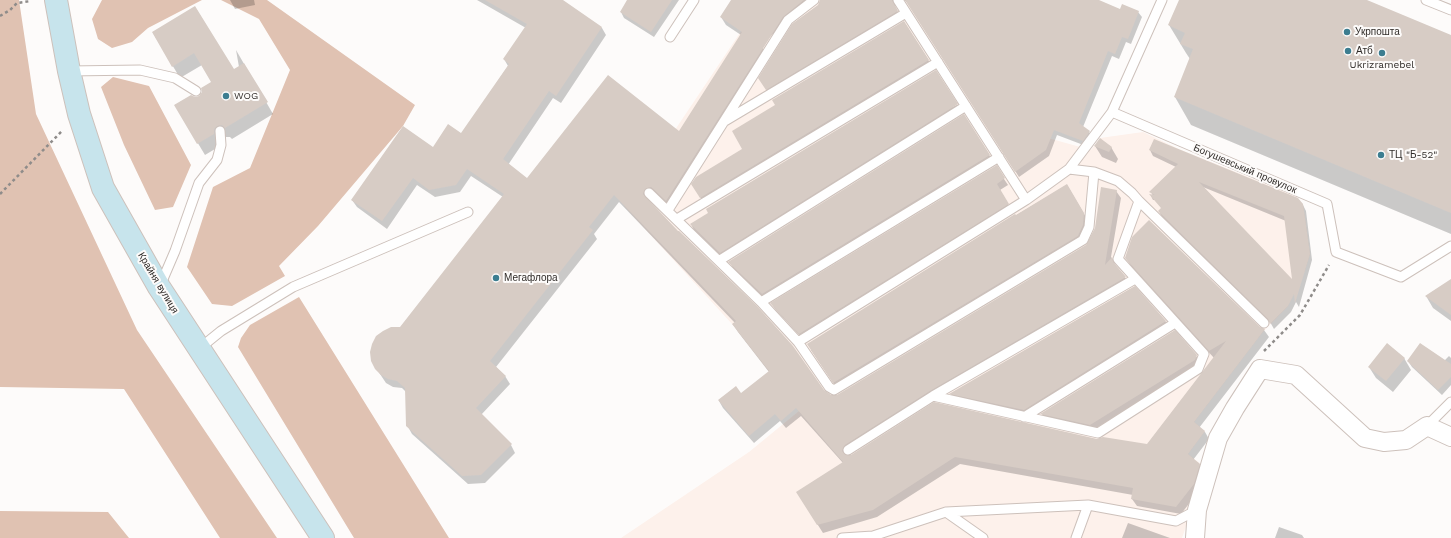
<!DOCTYPE html>
<html>
<head>
<meta charset="utf-8">
<style>
  body { margin:0 }
  canvas { display:block; background:#fdfbfa }
</style>
</head>
<body>
<canvas width="1451" height="538"></canvas>
<script>
const g = document.querySelector('canvas').getContext('2d');
g.lineJoin = 'round';
function fill(path, color) {
  g.fillStyle = color;
  g.fill(path, 'evenodd');
}
function shape(rows) {
  const path = new Path2D();
  for (const r of rows) {
    path.moveTo(r[0], r[1]);
    for (let i = 2; i < r.length; i += 2) path.lineTo(r[i], r[i + 1]);
  }
  return path;
}
function trace(path, color, width, dash) {
  g.strokeStyle = color;
  g.lineWidth = width;
  g.lineCap = dash ? 'butt' : 'round';
  g.setLineDash(dash || []);
  g.stroke(path);
}
function write(font, color, halo, rows, align = 'center') {
  g.font = font + ' "Work Sans",sans-serif';
  g.lineWidth = 4;
  g.setLineDash([]);
  g.textBaseline = 'middle';
  g.strokeStyle = halo;
  g.fillStyle = color;
  for (const [text, x, y, turn = 0] of rows) {
    g.save();
    g.translate(x, y);
    g.rotate((+turn || 0) * Math.PI / 180);
    g.textAlign = isNaN(turn) ? turn : align;
    if (halo) g.strokeText(text, 0, 0);
    g.fillText(text, 0, 0);
    g.restore();
  }
}
fill(shape([
  [762,0,930,0,1030,133,1091,150,1100,138,1143,132,1179,149,1296,196,1303,204,1310,254,1305,270,1288,306,1262,333,1194,422,1205,431,1188,454,1206,468,1182,538,621,538,749,452,799,411,732,324,624,206]
]), '#fdf1eb');
fill(shape([
  [0,0,19,0,36,114,137,330,277,538,220,538,124,389,0,387],
  [102,0,202,0,148,28,132,42,112,48,98,39,92,19],
  [221,0,267,0,415,105,403,126,318,226,279,266,285,276,232,306,212,304,187,267,213,187,250,168,290,70,259,19],
  [113,77,149,86,191,165,173,207,155,210,124,145,101,87],
  [299,297,449,538,354,538,238,347,241,338,250,325],
  [0,511,108,512,129,538,0,538]
]), '#e0c2b2');
fill(shape([
  [230,0,254,0,255,5,235,9],
  [477,0,561,0,602,28,606,35,561,103,553,98,508,165,527,180,680,133,741,35,726,25,721,17,732,0,810,0,761,45,767,56,670,208,651,195,647,199,824,391,833,397,837,396,1087,246,1116,191,1121,198,1111,257,1117,268,1125,278,1130,285,934,398,849,453,846,457,1097,440,1147,445,1214,358,1131,266,1126,258,1264,330,1269,337,1199,428,1205,432,1209,439,1193,460,1199,464,1203,472,1198,492,1181,514,1137,506,1132,499,1133,495,960,464,877,517,823,533,802,500,843,463,801,416,786,428,780,421,754,443,723,408,719,401,741,395,769,372,738,332,733,324,735,323,619,202,594,234,597,239,496,367,505,376,510,384,481,415,511,445,515,453,485,483,468,484,412,434,407,425,406,392,402,388,393,387,386,383,376,368,400,328,503,197,471,176,460,192,435,197,417,185,387,229,357,207,352,200,433,148,462,134,508,66,504,59,526,28],
  [628,0,679,0,654,37,624,18,621,12],
  [840,0,904,0,898,0,895,6,900,17,770,95,763,84],
  [904,0,1096,0,1120,10,1138,12,1142,17,1131,44,1126,42,1119,59,1112,56,1083,127,1089,132,1093,137,1086,146,1057,135,1049,156,1019,177,908,3],
  [1180,0,1363,0,1451,36,1451,234,1191,125,1175,97,1190,59,1186,53,1169,25],
  [195,7,242,84,236,50,273,114,232,139,230,137,224,137,220,146,205,155,175,105,200,97,213,83,202,65,180,78,153,33],
  [904,22,932,66,704,203,692,184,744,149,776,105],
  [957,105,960,110,723,258,694,230,691,224],
  [964,116,993,161,766,300,733,268,730,262],
  [1095,146,1111,147,1118,159,1116,163,1102,157],
  [1150,150,1303,205,1306,211,1312,260,1299,307,1296,302,1291,312,1274,329,1270,322,1162,217,1159,211,1164,212,1156,200,1153,200,1151,196,1153,196,1151,192,1176,167,1153,156],
  [1203,187,1286,221,1293,282],
  [996,167,1008,185,1000,190,1011,210,803,339,775,309,772,304],
  [1067,185,1087,219,1081,242,837,388,811,350,1015,216],
  [1451,280,1451,321,1433,308,1426,296],
  [1134,287,1166,322,1169,327,1027,416,954,399,951,394],
  [1196,356,1200,362,1198,366,1093,430,1045,419,1042,414],
  [1449,356,1451,358,1451,385,1442,395,1412,367,1408,361,1444,361],
  [1404,358,1411,370,1393,392,1376,378,1369,367],
  [1128,523,1170,538,1122,538],
  [1279,527,1302,535,1304,538,1275,538]
]), '#0003');
fill(shape([
  [485,0,563,0,602,27,556,96,549,91,503,159,527,178,608,75,679,131,742,32,720,17,731,0,804,0,783,17,666,201,651,187,645,189,643,194,678,231,679,231,757,306,793,346,824,390,831,395,837,395,1086,245,1095,228,1101,187,1117,190,1105,265,1112,257,1114,263,1126,277,930,391,845,445,842,451,846,455,851,455,934,402,1097,439,1103,437,1147,444,1226,341,1209,351,1125,258,1132,237,1149,220,1260,327,1265,329,1194,422,1205,431,1188,454,1200,464,1194,484,1176,507,1131,499,1133,488,955,457,873,510,817,525,796,492,843,462,796,408,781,421,775,414,749,436,718,400,736,386,741,393,769,371,732,324,736,321,614,195,589,227,593,230,490,361,506,376,476,408,512,444,481,475,462,476,406,426,405,388,397,381,388,379,381,375,375,369,371,361,370,352,372,344,376,336,383,331,391,327,400,327,504,194,467,169,456,185,429,190,413,178,382,221,351,200,403,126,433,147,448,124,461,133,509,64,503,59,527,24],
  [627,0,672,0,651,32,620,12],
  [820,0,892,0,898,11,766,90,758,78,792,24,818,5],
  [905,0,1099,0,1120,9,1122,4,1139,11,1128,39,1122,37,1115,54,1108,51,1079,123,1090,131,1083,141,1054,130,1046,150,1015,172],
  [1179,0,1367,0,1451,35,1451,213,1174,97,1193,49,1180,44,1185,33,1168,25],
  [195,6,234,69,244,63,268,102,225,128,222,125,217,126,214,129,214,134,197,144,174,105,191,95,195,97,199,96,202,92,201,88,211,82,194,53,172,67,152,32],
  [904,21,929,60,700,198,691,184,696,177,742,149,732,131,775,105,772,100],
  [936,70,958,104,720,253,690,224,708,213,706,209],
  [964,114,990,155,762,294,728,262],
  [1100,138,1112,147,1109,152,1094,146],
  [1154,139,1298,198,1303,204,1310,254,1295,303,1294,294,1288,306,1270,324,1268,319,1158,211,1161,208,1149,194,1155,195,1149,192,1178,164,1149,150],
  [1199,182,1284,216,1292,279],
  [997,165,1005,178,997,184,1009,204,799,334,770,303],
  [1067,184,1084,213,1083,225,1078,236,833,383,807,344,1015,214,1016,215],
  [1451,279,1451,315,1425,296],
  [1135,286,1166,321,1024,410,949,394],
  [1175,330,1197,355,1195,360,1090,425,1040,414],
  [1387,343,1405,358,1386,381,1368,367],
  [1420,343,1451,364,1451,377,1438,390,1407,361]
]), '#d7ccc5');
const lane = shape([
  [898,0,1026,200],
  [1162,0,1112,112,1327,204,1336,252,1401,277,1451,246],
  [1426,0,1451,10],
  [670,37,694,0],
  [69,71,140,70,175,78,196,91],
  [725,121,906,13],
  [649,193,761,302,798,342,829,387,834,390,1083,240,1089,227,1094,172],
  [1139,201,1264,323],
  [668,210,788,20,814,0],
  [677,219,938,62],
  [720,260,966,106],
  [160,286,175,251,199,183,217,160,221,145,220,131],
  [761,302,999,157],
  [798,342,1026,200,1069,169,1112,112],
  [200,348,221,331,293,287,468,212],
  [933,396,1098,433,1198,369,1204,354,1118,259,1139,201,1132,193,1118,181,1094,172,1069,169],
  [1024,417,1175,323],
  [1427,426,1451,402],
  [848,450,933,396,1135,279],
  [946,512,983,538],
  [842,538,873,536,946,512,1088,505,1176,521,1197,510],
  [1076,538,1088,505]
]);
const street = shape([
  [1195,538,1197,510,1218,438,1235,408,1260,369,1296,375,1365,438,1384,442,1406,440,1427,426,1451,437]
]);
const secondary = shape([
  [56,0,69,71,79,114,103,188,159,287,323,538]
]);
trace(lane, '#cdc1bb', 11);
trace(street, '#cdc1bb', 20);
trace(secondary, '#cdc1bb', 24);
trace(shape([
  [0,16,10,10,17,3,31,1],
  [0,194,62,131],
  [1264,351,1300,315,1329,265]
]), '#8f8c8a', 2.5, [3, 3]);
trace(lane, '#fff', 9);
trace(street, '#fff', 18);
trace(secondary, '#c7e4ec', 22);
for (const [x, y, r, color] of [
  [1347,32,4,"#3c7d90"],
  [1348,51,4,"#3c7d90"],
  [1382,53,4,"#3c7d90"],
  [226,96,4,"#3c7d90"],
  [1381,155,4,"#3c7d90"],
  [496,278,4,"#3c7d90"]
]) {
  const dot = new Path2D();
  dot.arc(x, y, r, 0, 2 * Math.PI);
  g.fillStyle = color;
  g.fill(dot);
  trace(dot, '#fdfbfa', 1.5);
}
write('10px', '#302c29', '#fdfbfa', [
  ["Укрпошта",1355,32],
  ["Атб",1356,51],
  ["Ukrizramebel",1382,65,"center"],
  ["WOG",234,96],
  ["ТЦ \"Б-52\"",1389,155],
  ["Мегафлора",504,278]
], 'left');
write('10px', '#302c29', '#fdfbfa', [
  ["Богушевський провулок",1245,169,23],
  ["Крайня вулиця",158,283,59]
]);
</script>
</body>
</html>
